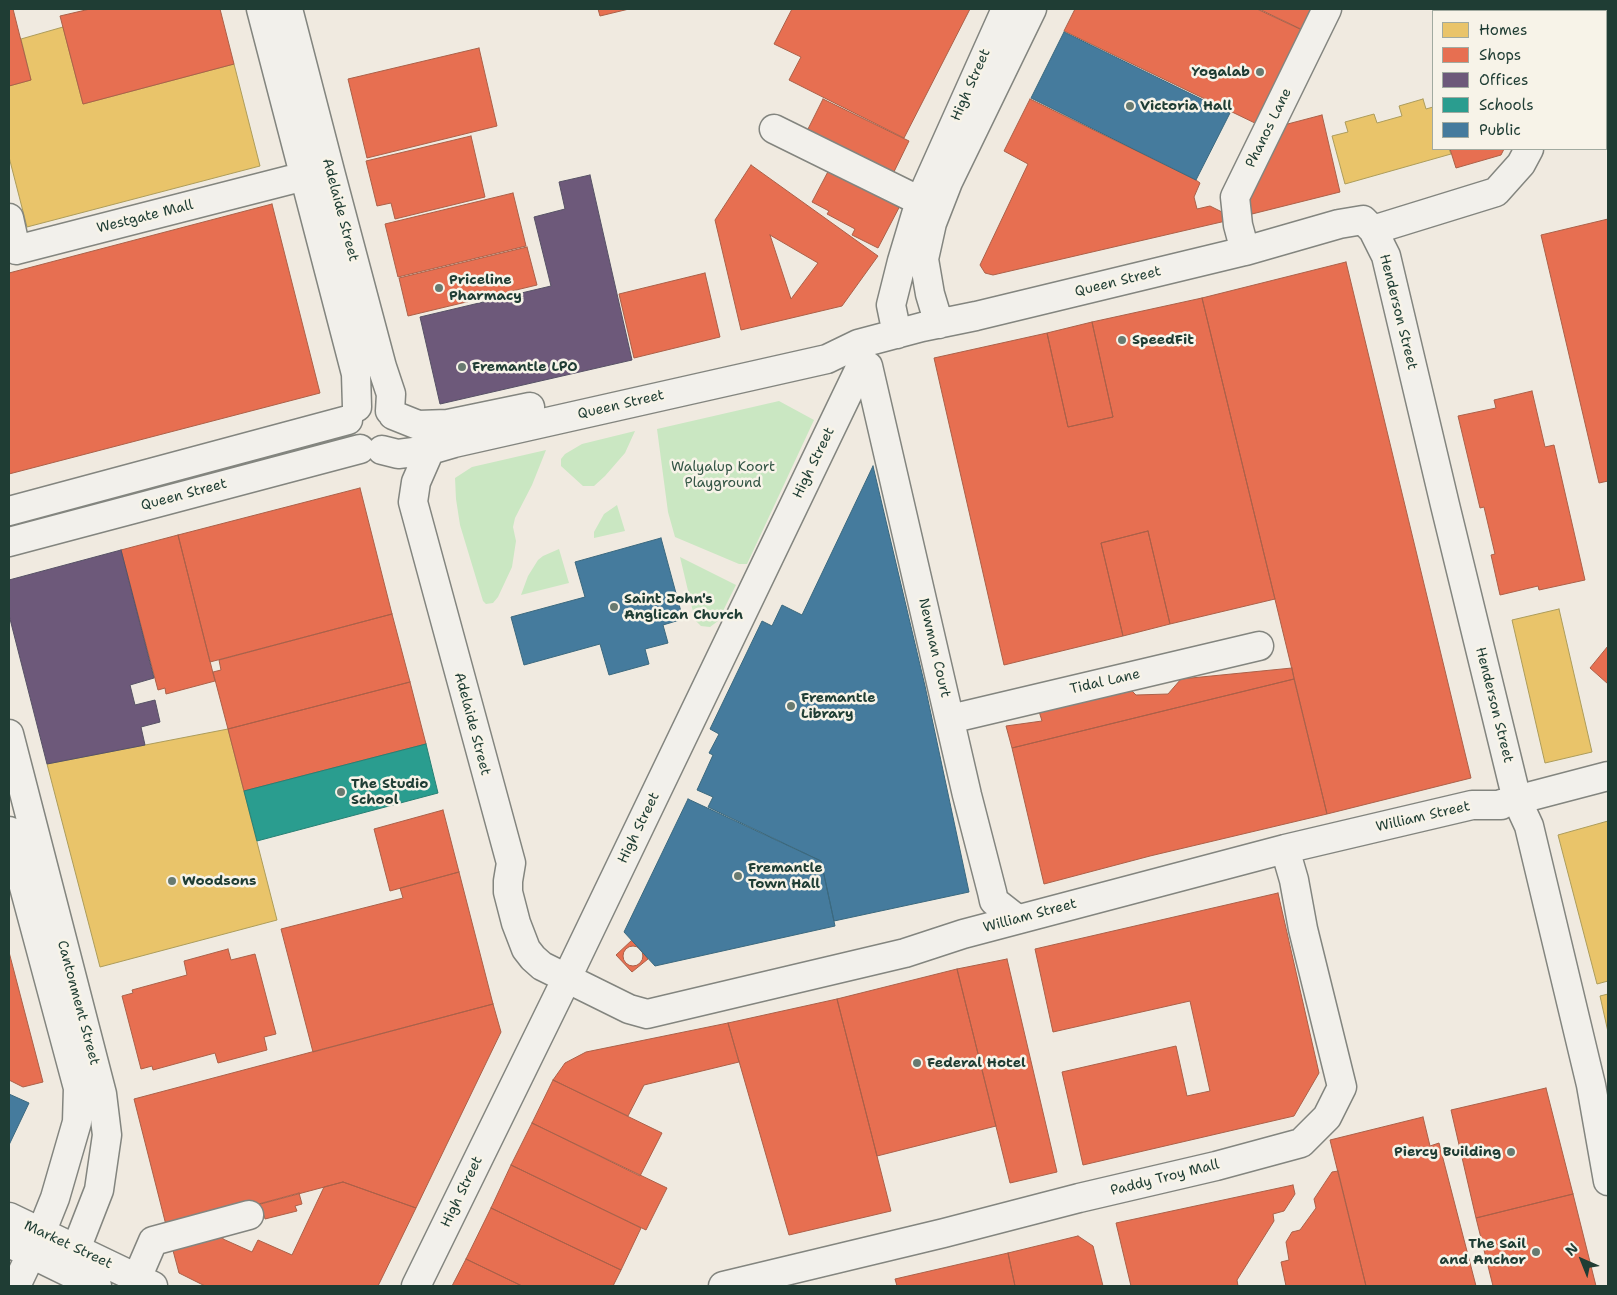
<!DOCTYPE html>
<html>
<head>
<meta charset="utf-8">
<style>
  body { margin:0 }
  #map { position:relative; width:1617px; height:1295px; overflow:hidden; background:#f0eae0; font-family:"Shantell Sans",sans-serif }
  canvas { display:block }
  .frame { position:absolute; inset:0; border:10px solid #1f3d34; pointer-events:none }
  .legend { position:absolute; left:1432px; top:10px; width:175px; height:140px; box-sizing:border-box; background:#f7f3e8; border:1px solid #a1aaa0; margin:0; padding:6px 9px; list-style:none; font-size:15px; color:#1f3d34 }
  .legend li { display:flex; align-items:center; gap:10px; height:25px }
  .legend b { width:25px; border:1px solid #a1aaa0 }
  .north { position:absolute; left:1557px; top:1235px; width:50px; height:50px; -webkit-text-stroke:4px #f7f3e8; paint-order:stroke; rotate:316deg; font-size:14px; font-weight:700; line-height:20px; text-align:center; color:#1f3d34 }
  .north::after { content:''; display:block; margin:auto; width:18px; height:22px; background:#1f3d34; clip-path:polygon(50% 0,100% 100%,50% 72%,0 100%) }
</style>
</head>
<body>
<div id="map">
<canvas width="1617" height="1295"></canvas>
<div class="frame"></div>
<ul class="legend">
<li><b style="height:14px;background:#e9c46a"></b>Homes</li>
<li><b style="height:14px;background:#e76f51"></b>Shops</li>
<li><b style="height:14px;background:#6d597a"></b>Offices</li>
<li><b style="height:14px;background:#2a9d8f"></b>Schools</li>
<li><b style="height:14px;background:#457b9d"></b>Public</li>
</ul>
<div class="north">N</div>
</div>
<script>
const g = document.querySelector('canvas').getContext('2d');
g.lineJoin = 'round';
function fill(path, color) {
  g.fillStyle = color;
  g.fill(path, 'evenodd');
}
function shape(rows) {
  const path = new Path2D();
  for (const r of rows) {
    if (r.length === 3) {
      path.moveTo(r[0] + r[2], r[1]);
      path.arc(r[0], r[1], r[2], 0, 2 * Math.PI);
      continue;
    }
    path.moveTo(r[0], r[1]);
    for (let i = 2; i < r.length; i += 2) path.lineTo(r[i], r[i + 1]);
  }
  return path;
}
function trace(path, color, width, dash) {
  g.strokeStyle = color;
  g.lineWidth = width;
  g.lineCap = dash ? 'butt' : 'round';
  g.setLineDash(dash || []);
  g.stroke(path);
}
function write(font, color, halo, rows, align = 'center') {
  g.font = font + ' "Shantell Sans",sans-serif';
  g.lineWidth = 5;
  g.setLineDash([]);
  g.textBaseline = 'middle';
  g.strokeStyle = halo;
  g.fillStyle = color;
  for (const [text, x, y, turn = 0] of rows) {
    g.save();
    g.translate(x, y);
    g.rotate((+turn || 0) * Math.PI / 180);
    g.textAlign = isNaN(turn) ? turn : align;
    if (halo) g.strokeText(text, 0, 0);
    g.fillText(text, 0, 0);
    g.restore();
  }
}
fill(shape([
  [779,401,814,420,747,564,739,564,675,537,668,512,657,429],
  [635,431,625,453,605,476,594,486,583,486,561,466,561,459,565,454,582,444],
  [546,450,532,485,515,518,513,527,516,541,512,567,498,597,493,603,486,604,483,601,460,525,456,499,455,478,472,467],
  [617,505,625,531,594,538,594,532,604,514],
  [559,549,569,583,521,595,528,576,538,560,543,556],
  [680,557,736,585,718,621,710,627,701,626,695,620]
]), '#cae7c2');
const homes = shape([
  [63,27,83,104,234,64,260,166,27,227,9,157,9,86,31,80,21,39,63,27],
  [1423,99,1426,109,1433,107,1433,149,1449,149,1451,154,1345,184,1332,136,1348,132,1345,122,1374,114,1377,123,1402,116,1399,106,1423,99],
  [1559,609,1592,752,1545,763,1512,620,1559,609],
  [228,729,277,920,100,967,47,764,228,729],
  [1608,821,1608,981,1597,984,1558,835,1608,821],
  [1608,994,1608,1032,1600,996,1608,994]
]);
fill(homes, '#e9c46a');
trace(homes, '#ac9c5a', 1);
const shops = shape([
  [9,9,13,9,31,80,9,86,9,9],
  [90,9,220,9,234,64,83,104,60,16,90,9],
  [598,9,629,9,600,16,598,9],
  [792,9,970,9,904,138,789,80,801,57,774,44,792,9],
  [1075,9,1257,9,1304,31,1259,125,1064,31,1075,9],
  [1259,9,1316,9,1305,31,1259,9],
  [1533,9,1558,9,1557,11,1538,11,1533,9],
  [479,48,497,126,367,158,348,79,479,48],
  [823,99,909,141,890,180,804,137,823,99],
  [1030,99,1196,180,1200,183,1194,197,1197,209,1210,206,1228,215,1230,220,993,275,985,273,980,265,1028,164,1004,151,1030,99],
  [1322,115,1340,192,1252,214,1246,190,1280,126,1322,115],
  [471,136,485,197,395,219,391,203,377,206,366,161,471,136],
  [1450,149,1504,149,1501,155,1456,168,1450,149],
  [832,164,903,200,878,248,852,235,855,229,827,214,829,211,812,202,832,164],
  [751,165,878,256,842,306,741,330,715,220,751,165],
  [770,235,818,263,791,299,770,235],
  [513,193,526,246,398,277,385,224,513,193],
  [272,204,320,393,9,474,9,273,272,204],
  [1608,219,1608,481,1599,483,1541,235,1608,219],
  [527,247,537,285,408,316,399,278,527,247],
  [1346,262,1471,778,1327,814,1202,298,1346,262],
  [705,273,720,337,634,358,619,294,705,273],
  [1202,298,1275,599,1170,624,1148,531,1101,543,1123,636,1004,665,934,358,1047,333,1068,427,1113,417,1092,322,1202,298],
  [1092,322,1113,417,1068,427,1047,333,1092,322],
  [1532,391,1545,447,1554,445,1585,580,1539,590,1538,586,1500,595,1491,555,1495,554,1484,507,1480,508,1458,416,1496,408,1494,400,1532,391],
  [360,488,392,614,210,662,178,535,360,488],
  [1148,531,1170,624,1123,636,1101,543,1148,531],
  [178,535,215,681,166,694,165,688,158,690,121,550,178,535],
  [392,614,410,682,228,729,213,672,221,670,219,660,392,614],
  [1608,646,1608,684,1590,668,1608,646],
  [1292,668,1294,679,1012,748,1006,726,1042,721,1038,708,1130,689,1136,695,1168,694,1181,679,1292,668],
  [1294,679,1327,814,1150,856,1044,884,1012,748,1294,679],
  [410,682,426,744,244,791,228,729,410,682],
  [443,810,459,872,390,891,374,829,443,810],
  [459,872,493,1004,313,1052,281,929,403,898,400,888,459,872],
  [1278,893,1319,1073,1294,1116,1083,1165,1062,1072,1176,1046,1187,1096,1210,1091,1190,1001,1053,1032,1035,949,1278,893],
  [632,940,648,959,632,972,616,955,632,940],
  [633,956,10],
  [228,949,231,960,255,954,276,1034,264,1037,267,1050,218,1063,215,1053,153,1070,152,1066,141,1069,122,996,133,993,132,990,187,975,184,961,228,949],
  [9,952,43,1082,23,1087,9,1080,9,952],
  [1007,959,1057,1172,1010,1183,957,969,1007,959],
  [957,969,996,1126,877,1156,837,999,957,969],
  [837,999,891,1211,789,1235,728,1023,837,999],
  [493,1004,501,1032,416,1208,343,1182,167,1229,134,1099,493,1004],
  [728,1023,739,1062,644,1085,628,1116,553,1080,565,1063,586,1052,728,1023],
  [553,1080,662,1133,640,1176,532,1123,553,1080],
  [1546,1088,1573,1194,1476,1218,1451,1110,1546,1088],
  [1423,1117,1430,1146,1439,1143,1476,1286,1366,1286,1330,1140,1423,1117],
  [532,1123,667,1188,646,1230,511,1165,532,1123],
  [511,1165,641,1228,621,1270,491,1208,511,1165],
  [1338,1171,1366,1286,1286,1286,1281,1262,1289,1260,1286,1242,1292,1232,1300,1230,1316,1208,1314,1199,1332,1172,1338,1171],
  [343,1182,416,1208,378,1286,205,1286,179,1273,171,1243,221,1229,223,1239,252,1252,258,1240,292,1255,324,1187,343,1182],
  [1293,1185,1295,1194,1284,1211,1273,1214,1274,1221,1237,1280,1238,1286,1131,1286,1116,1223,1293,1185],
  [299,1193,302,1204,295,1206,297,1211,265,1219,264,1215,257,1217,255,1205,299,1193],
  [1573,1194,1596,1286,1493,1286,1476,1218,1573,1194],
  [491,1208,621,1270,613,1286,522,1286,466,1259,491,1208],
  [1078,1236,1093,1246,1103,1286,1015,1286,1008,1253,1078,1236],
  [1008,1253,1015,1286,897,1286,895,1279,1008,1253],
  [466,1259,522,1286,452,1286,466,1259]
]);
fill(shops, '#e76f51');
trace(shops, '#ab6048', 1);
const offices = shape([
  [590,175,632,360,440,404,420,317,551,286,534,217,565,209,559,182,590,175],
  [121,550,154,678,130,685,135,705,155,700,160,722,141,727,145,745,47,764,9,615,9,580,121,550]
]);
fill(offices, '#6d597a');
trace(offices, '#565165', 1);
const schools = shape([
  [426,744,438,793,257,841,244,791,426,744]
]);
fill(schools, '#2a9d8f');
trace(schools, '#278074', 1);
const public = shape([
  [1064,32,1230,113,1196,180,1031,98,1064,32],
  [873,466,925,686,969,892,834,921,821,861,708,807,713,797,697,790,713,755,709,753,719,734,710,729,762,621,772,626,782,605,802,615,873,466],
  [661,538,683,619,663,625,668,643,645,649,649,664,609,675,600,644,524,665,511,617,585,597,575,562,661,538],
  [688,799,821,861,835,926,655,966,624,932,688,799],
  [9,1094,29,1103,9,1145,9,1094]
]);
fill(public, '#457b9d');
trace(public, '#3a687e', 1);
const minor = shape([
  [261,9,356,374,357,407],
  [288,9,331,175,382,367,391,394,390,411],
  [1600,11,1601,9],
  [774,129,920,201],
  [9,218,16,250,305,176],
  [1373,230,1496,192,1521,164,1529,149],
  [1245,251,1238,225,1235,197,1327,9],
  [939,324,930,294,924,259,932,223,948,182,1032,9],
  [897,334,891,305,902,261,920,201,1006,9],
  [868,366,967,795,992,892,994,901,1017,919],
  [393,415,418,425,448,424,530,407],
  [382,450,398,454,430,450,454,443,827,359,858,344,922,327,976,316,1245,251,1339,224,1363,220,1373,230,1386,256,1445,505,1517,800,1529,826,1591,1085,1608,1181],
  [430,450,416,482,413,502,511,863,508,881,508,892,516,923,526,949,533,958,542,966,629,1009,647,1014,905,953,963,934,1285,849,1472,805,1501,805],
  [9,511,348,420],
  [9,542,360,449],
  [950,719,1259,646],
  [9,734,102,1094,107,1135,99,1190,76,1249,65,1270],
  [1501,804,1608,776],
  [9,831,78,1088,77,1122,55,1198,41,1233,16,1286],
  [9,1217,153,1286],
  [9,1243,97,1286],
  [137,1278,153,1241,249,1215],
  [416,1286,562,988,860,368],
  [723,1286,944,1233,1079,1198,1216,1166,1301,1143,1327,1117,1342,1087,1303,929,1294,880,1285,849]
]);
trace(minor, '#83857f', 31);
trace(minor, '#f2f0eb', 28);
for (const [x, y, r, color] of [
  [1260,72,5,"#687a70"],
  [1130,106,5,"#687a70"],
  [439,288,5,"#687a70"],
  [1122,340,5,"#687a70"],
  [462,367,5,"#687a70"],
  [614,607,5,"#687a70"],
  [791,706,5,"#687a70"],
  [341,792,5,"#687a70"],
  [738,876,5,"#687a70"],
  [172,881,5,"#687a70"],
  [917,1063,5,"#687a70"],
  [1511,1152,5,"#687a70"],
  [1536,1252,5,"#687a70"]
]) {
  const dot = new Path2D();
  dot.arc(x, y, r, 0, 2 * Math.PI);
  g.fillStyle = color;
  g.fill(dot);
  trace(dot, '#f7f3e8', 2);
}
write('bold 14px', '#1f3d34', '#f7f3e8', [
  ["Yogalab",1250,72,"right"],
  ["Victoria Hall",1140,106],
  ["Priceline",449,280],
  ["Pharmacy",449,296],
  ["SpeedFit",1132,340],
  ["Fremantle LPO",472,367],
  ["Saint John's",624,599],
  ["Anglican Church",624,615],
  ["Fremantle",801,698],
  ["Library",801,714],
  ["The Studio",351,784],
  ["School",351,800],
  ["Fremantle",748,868],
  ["Town Hall",748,884],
  ["Woodsons",182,881],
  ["Federal Hotel",927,1063],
  ["Piercy Building",1501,1152,"right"],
  ["The Sail",1526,1244,"right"],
  ["and Anchor",1526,1260,"right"]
], 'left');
write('14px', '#1f3d34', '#f7f3e8', [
  ["High Street",971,85,-66],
  ["Phanos Lane",1269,128,-64],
  ["Adelaide Street",340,210,75],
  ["Westgate Mall",145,217,-14],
  ["Queen Street",1118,282,-14],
  ["Henderson Street",1398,312,76],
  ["Queen Street",621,405,-13],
  ["High Street",814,463,-64],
  ["Queen Street",184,495,-15],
  ["Newman Court",934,648,77],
  ["Tidal Lane",1105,682,-13],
  ["Henderson Street",1494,705,76],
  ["Adelaide Street",472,724,75],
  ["William Street",1423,817,-13],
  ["High Street",639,828,-64],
  ["William Street",1030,916,-15],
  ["Cantonment Street",78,1003,75],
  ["Paddy Troy Mall",1165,1178,-14],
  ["High Street",462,1192,-64],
  ["Market Street",68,1245,25]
]);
write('14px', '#345646', '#f7f3e8', [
  ["Walyalup Koort",723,467],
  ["Playground",723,483]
]);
</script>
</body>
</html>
